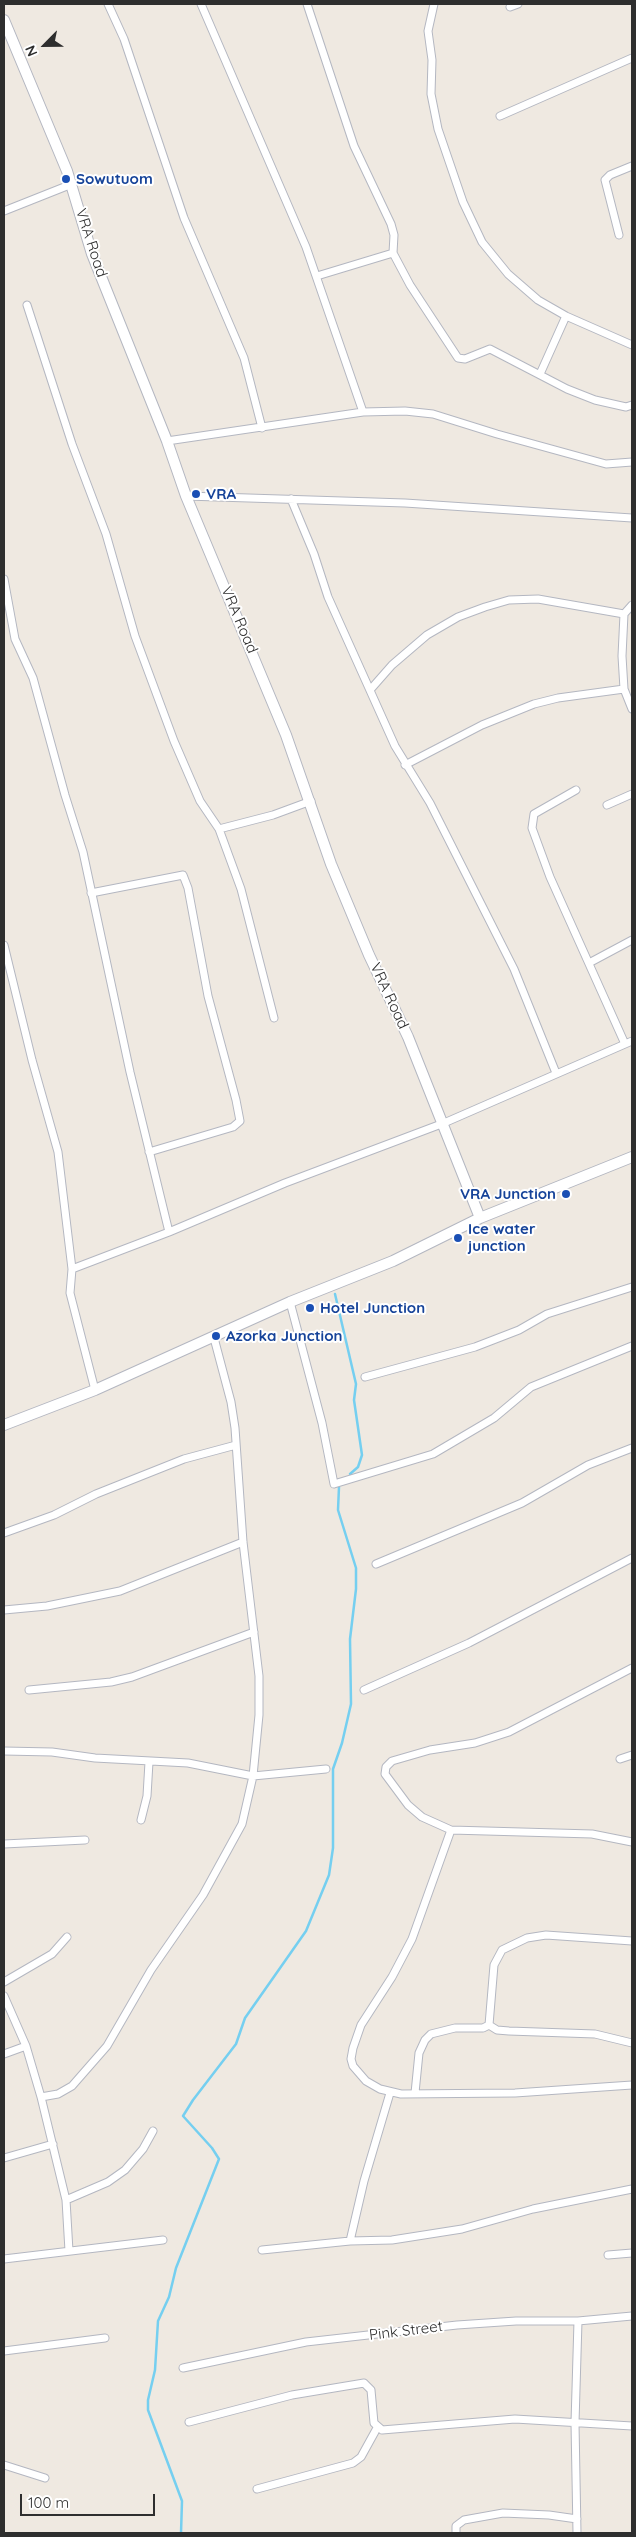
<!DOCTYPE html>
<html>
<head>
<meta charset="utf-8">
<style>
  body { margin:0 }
  #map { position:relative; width:636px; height:2537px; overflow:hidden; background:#efe9e1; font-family:Quicksand,sans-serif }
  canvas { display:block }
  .frame { position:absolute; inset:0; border:5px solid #2e2e2e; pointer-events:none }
  .north { position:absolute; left:20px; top:20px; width:50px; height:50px; -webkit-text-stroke:4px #fff; paint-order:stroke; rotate:247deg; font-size:14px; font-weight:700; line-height:20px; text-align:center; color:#2e2e2e }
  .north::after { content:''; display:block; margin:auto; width:18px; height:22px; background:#2e2e2e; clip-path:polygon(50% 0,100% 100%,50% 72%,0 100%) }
  .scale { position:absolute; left:20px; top:2494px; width:135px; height:22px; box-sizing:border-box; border:2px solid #2e2e2e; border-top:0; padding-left:6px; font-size:15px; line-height:18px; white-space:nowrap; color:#2e2e2e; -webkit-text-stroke:4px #fff; paint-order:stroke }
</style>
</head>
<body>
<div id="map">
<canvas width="636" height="2537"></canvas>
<div class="frame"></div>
<div class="north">N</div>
<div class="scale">100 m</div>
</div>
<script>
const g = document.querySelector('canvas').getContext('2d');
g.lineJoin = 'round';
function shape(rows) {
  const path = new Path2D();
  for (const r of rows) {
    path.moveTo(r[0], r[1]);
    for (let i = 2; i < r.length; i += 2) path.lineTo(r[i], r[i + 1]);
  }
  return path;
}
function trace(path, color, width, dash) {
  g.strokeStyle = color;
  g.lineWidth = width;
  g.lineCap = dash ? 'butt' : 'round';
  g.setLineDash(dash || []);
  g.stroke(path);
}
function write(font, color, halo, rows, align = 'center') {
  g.font = font + ' Quicksand,sans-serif';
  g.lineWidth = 4;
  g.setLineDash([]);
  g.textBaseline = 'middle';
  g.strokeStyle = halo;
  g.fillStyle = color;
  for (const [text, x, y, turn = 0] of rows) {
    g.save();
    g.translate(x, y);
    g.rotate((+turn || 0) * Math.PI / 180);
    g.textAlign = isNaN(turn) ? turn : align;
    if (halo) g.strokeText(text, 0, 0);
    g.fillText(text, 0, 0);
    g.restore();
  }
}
trace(shape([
  [335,1294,356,1384,354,1400,362,1455,358,1467,350,1474],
  [181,2533,182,2501,148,2410,148,2400,155,2370,158,2321,169,2297,176,2268,219,2159,212,2148,183,2116,193,2100,236,2044,245,2018,306,1931,329,1875,333,1848,333,1769,342,1743,351,1704,350,1639,356,1589,356,1568,338,1510,339,1487]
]), '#75cff0', 2.5);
const street = shape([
  [108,4,124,39,184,218,244,358,262,428],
  [201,4,306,247,363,412],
  [307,4,354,146,391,224,394,235,393,253,410,285,458,358,465,359,490,349,567,389,595,400,626,407,632,405],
  [434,4,428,31,432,60,431,94,438,129,463,202,482,242,508,274,538,300,566,316,632,345],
  [510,7,518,4],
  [500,116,632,58],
  [4,211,72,184],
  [619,235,605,180,610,175,632,166],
  [317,276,393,253],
  [27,305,72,444,106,534,135,636,174,741,200,801,219,829,241,889,274,1018],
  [540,374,566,316],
  [167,441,363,412,405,411,433,414,497,434,606,464,632,462],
  [186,496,405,503,632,518],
  [291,499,314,554,328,597,395,746,430,803,514,969,556,1073],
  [4,579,15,639,33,678,65,795,83,852,130,1072,169,1232],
  [632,605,624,614,622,656,624,689,632,709],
  [370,690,392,665,427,635,458,617,485,607,509,600,538,599,624,614],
  [405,765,482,725,534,704,558,698,624,689],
  [576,790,534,814,532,828,550,877,625,1044],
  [607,805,632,794],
  [219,829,273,815,311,801],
  [91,893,183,875,188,888,208,996,236,1100,240,1121,233,1127,149,1152],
  [4,945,32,1060,58,1152,72,1269,70,1293,95,1390],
  [589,963,632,940],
  [72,1269,169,1232,285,1183,444,1123,632,1041],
  [290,1302,322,1423,334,1484,433,1454,494,1418,531,1387,632,1346],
  [365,1377,475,1347,519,1330,547,1314,632,1287],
  [4,1533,54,1515,96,1494,184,1459,236,1445],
  [376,1564,522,1503,588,1465,632,1448],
  [4,1610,47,1606,120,1591,243,1542],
  [632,1668,509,1732,475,1743,430,1750,392,1761,386,1767,385,1774,408,1805,422,1817,451,1830,592,1834,632,1842],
  [29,1690,111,1682,132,1677,254,1632],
  [364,1690,469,1643,632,1558],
  [4,1751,52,1752,95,1758,188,1763,253,1776,326,1769],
  [620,1759,632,1755],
  [141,1820,147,1796,149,1762],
  [451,1830,412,1939,392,1977,361,2025,353,2048,351,2059,353,2066,366,2081,380,2089,401,2094,515,2093,632,2085],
  [4,1844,85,1840],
  [4,1982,52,1954,67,1937],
  [4,1996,26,2046,41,2097,66,2200,69,2251],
  [489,2025,497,2030,509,2031,595,2034,632,2043],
  [4,2054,26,2046],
  [415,2093,419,2053,425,2040,431,2034,455,2028,483,2028,489,2025,494,1965,502,1950,527,1938,546,1935,632,1941],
  [41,2097,58,2094,72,2086,107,2046,151,1970,203,1895,242,1824,253,1776,259,1715,259,1676,243,1542,235,1428,231,1402,214,1338],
  [4,2158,53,2144],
  [66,2200,108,2182,125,2170,143,2149,153,2131],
  [350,2241,364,2181,390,2093],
  [262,2250,350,2241,392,2240,462,2229,533,2209,632,2189],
  [608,2255,632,2253],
  [4,2259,163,2240],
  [4,2351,105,2338],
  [183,2368,306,2342,457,2325,516,2321,578,2321,632,2316],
  [189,2422,292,2395,364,2383,371,2390,374,2423,382,2430,515,2419,632,2426],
  [4,2465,45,2478],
  [257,2489,353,2463,361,2457,377,2428],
  [456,2533,456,2526,464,2520,503,2513,549,2515,577,2519],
  [577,2533,575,2423,578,2321]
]);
const secondary = shape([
  [4,20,67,171,92,254,167,441,186,496,286,735,331,864,369,955,408,1037,480,1218],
  [4,1425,95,1390,290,1302,393,1261,480,1218,632,1157]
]);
trace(street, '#b4b7c1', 9);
trace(secondary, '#b4b7c1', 12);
trace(street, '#fff', 7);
trace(secondary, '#fff', 10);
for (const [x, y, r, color] of [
  [66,179,5,"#1a4fb4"],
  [196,494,5,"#1a4fb4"],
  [566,1194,5,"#1a4fb4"],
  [458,1238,5,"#1a4fb4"],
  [310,1308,5,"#1a4fb4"],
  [216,1336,5,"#1a4fb4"]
]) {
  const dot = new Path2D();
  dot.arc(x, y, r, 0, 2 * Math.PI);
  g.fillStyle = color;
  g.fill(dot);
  trace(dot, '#fff', 2);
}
write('bold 15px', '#164399', '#fff', [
  ["Sowutuom",76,179],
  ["VRA",206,494],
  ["VRA Junction",556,1194,"right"],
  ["Ice water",468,1229],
  ["junction",468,1246],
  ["Hotel Junction",320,1308],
  ["Azorka Junction",226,1336]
], 'left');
write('15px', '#2e2e2e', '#fff', [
  ["VRA Road",91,243,72],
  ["VRA Road",239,620,67],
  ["VRA Road",389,996,65],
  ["Pink Street",406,2331,-7]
]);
</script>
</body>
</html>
